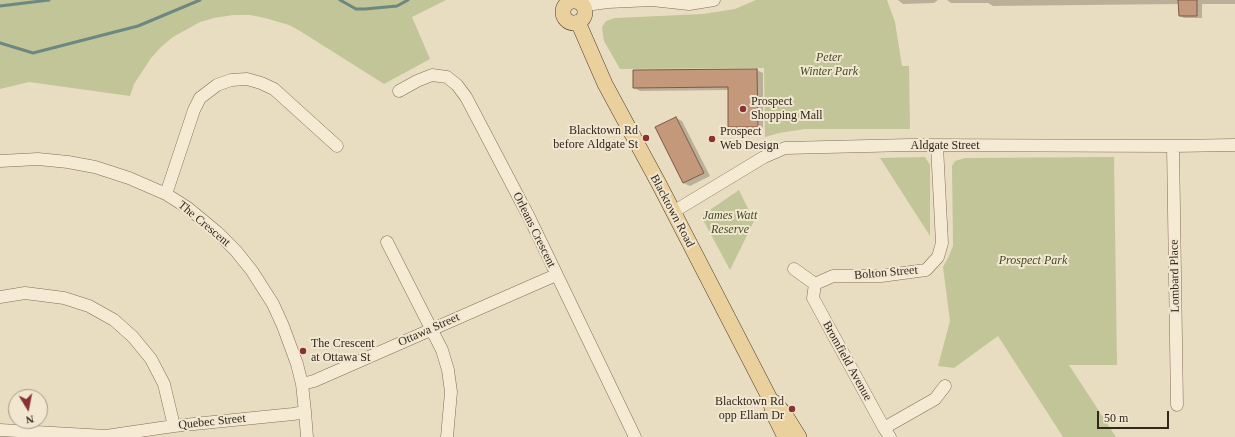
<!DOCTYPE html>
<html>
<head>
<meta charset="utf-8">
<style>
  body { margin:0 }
  #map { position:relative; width:1235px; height:437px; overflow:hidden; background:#e9ddc1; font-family:"Times New Roman",serif }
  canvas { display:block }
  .north { position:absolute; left:8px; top:389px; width:40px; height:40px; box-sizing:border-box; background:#f1e7d0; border:1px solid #a59a88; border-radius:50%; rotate:170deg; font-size:11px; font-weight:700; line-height:16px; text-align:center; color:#32271d }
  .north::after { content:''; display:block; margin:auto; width:14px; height:18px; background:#8a3132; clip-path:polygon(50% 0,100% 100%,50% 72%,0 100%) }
  .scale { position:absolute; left:1097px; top:411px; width:72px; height:18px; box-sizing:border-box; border:2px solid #32271d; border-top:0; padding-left:5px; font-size:12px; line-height:14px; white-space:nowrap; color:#32271d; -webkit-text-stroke:3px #f1e7d0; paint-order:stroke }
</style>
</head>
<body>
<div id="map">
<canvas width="1235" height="437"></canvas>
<div class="north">N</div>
<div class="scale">50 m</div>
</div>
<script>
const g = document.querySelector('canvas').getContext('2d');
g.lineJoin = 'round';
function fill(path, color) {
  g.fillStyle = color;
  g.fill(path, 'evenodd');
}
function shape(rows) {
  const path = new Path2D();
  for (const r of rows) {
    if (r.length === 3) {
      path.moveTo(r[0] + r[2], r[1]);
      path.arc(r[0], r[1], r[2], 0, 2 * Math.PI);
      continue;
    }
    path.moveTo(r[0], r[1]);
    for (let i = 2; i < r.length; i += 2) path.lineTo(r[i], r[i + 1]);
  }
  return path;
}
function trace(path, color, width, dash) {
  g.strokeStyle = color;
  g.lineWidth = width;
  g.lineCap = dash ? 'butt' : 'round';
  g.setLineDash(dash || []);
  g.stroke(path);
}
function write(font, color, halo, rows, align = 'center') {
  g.font = font + ' "Times New Roman",serif';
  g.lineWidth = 4;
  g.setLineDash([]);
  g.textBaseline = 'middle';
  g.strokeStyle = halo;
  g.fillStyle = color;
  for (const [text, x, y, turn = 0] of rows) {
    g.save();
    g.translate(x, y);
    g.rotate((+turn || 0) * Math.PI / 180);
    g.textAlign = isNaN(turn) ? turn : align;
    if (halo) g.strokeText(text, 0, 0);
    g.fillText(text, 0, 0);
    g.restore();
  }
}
fill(shape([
  [0,0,446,0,412,17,430,59,384,84,300,31,289,25,265,18,250,15,233,15,214,18,200,22,173,37,161,47,151,58,134,84,130,96,29,82,0,89],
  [756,0,887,0,895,22,902,66,909,66,910,129,805,129,779,133,765,137,764,68,620,69,604,41,603,35,602,27,606,21,615,18,703,14,735,9],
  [925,157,930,165,930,236,880,158],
  [1114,157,1117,365,1069,365,1116,437,1063,437,998,336,954,368,938,366,950,321,943,267,948,258,953,246,952,166,955,161,965,158],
  [739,190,754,221,730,270,701,216]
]), '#c1c597');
fill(shape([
  [898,0,938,0,934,3,903,4],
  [947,0,1235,0,1235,4,1202,4,1202,18,1184,18,1180,16,1179,4,993,6,988,3,951,3],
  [757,70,763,73,763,130,735,130,729,127,729,90,640,91,634,88],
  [676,118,682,121,710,176,690,186,683,183]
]), '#0003');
trace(shape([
  [340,0,356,9,365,9,397,6,408,0],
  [0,6,49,0],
  [0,43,33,53,138,26,200,0]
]), '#6c8881', 3);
const building = shape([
  [1178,0,1197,0,1197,16,1179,16,1178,0],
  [757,69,758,127,728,127,728,87,633,88,633,70,757,69],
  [676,117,704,173,683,183,655,127,676,117]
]);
fill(building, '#c3987b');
trace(building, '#7d5943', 1);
const minor = shape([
  [585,6,593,4,608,2,652,0,689,4,714,0],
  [399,91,417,81,432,75,447,77,457,85,466,97,529,217,635,437],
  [1173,146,1177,405],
  [0,161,38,159,68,162,95,167,129,178,166,194,188,208,217,232,236,251,252,271,273,304,283,326,297,364,302,384,305,412,307,437],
  [166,194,194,110,200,98,217,85,231,80,247,79,261,83,274,89,337,146],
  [673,212,764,157,785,148,910,145,1173,146,1235,145],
  [387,242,442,350,448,370,451,392,447,437],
  [794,269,815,284],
  [815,284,833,276,881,276,926,270,938,257,942,243,937,146],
  [815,284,813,298,884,428,890,437],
  [0,297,25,293,64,298,89,306,114,320,133,337,151,359,164,384,174,426],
  [302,384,314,381,556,275],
  [884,428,935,399,945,386],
  [0,430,106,436,174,426,293,414,305,412]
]);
const major = shape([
  [574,12,11],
  [578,22,605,84,659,184,769,397,774,415,785,437],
  [774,402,784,413,799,437]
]);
trace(minor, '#816e5b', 13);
trace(major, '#4f3d2f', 16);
trace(minor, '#f5ead3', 12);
trace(major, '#e9d09c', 15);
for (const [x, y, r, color] of [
  [743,109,4,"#8a3132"],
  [646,138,4,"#8a3132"],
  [712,139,4,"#8a3132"],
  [303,351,4,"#8a3132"],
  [792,409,4,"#8a3132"]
]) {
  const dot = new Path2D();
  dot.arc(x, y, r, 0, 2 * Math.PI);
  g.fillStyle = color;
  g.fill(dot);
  trace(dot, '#f1e7d0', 1.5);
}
write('italic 12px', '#434c26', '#f1e7d0', [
  ["Peter",829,58],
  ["Winter Park",829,72],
  ["James Watt",730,216],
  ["Reserve",730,230],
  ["Prospect Park",1033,261]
]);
write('12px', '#32271d', '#f1e7d0', [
  ["Prospect",751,102],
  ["Shopping Mall",751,116],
  ["Blacktown Rd",638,131,"right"],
  ["before Aldgate St",638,145,"right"],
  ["Prospect",720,132],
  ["Web Design",720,146],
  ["The Crescent",311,344],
  ["at Ottawa St",311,358],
  ["Blacktown Rd",784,402,"right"],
  ["opp Ellam Dr",784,416,"right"]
], 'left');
write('12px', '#32271d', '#f1e7d0', [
  ["Aldgate Street",945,146],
  ["Blacktown Road",672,211,62],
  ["The Crescent",204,224,40],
  ["Orleans Crescent",534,230,64],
  ["Bolton Street",886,273,-5],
  ["Lombard Place",1175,276,-91],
  ["Ottawa Street",429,330,-24],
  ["Bromfield Avenue",847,361,61],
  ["Quebec Street",212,422,-6]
]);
</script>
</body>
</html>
